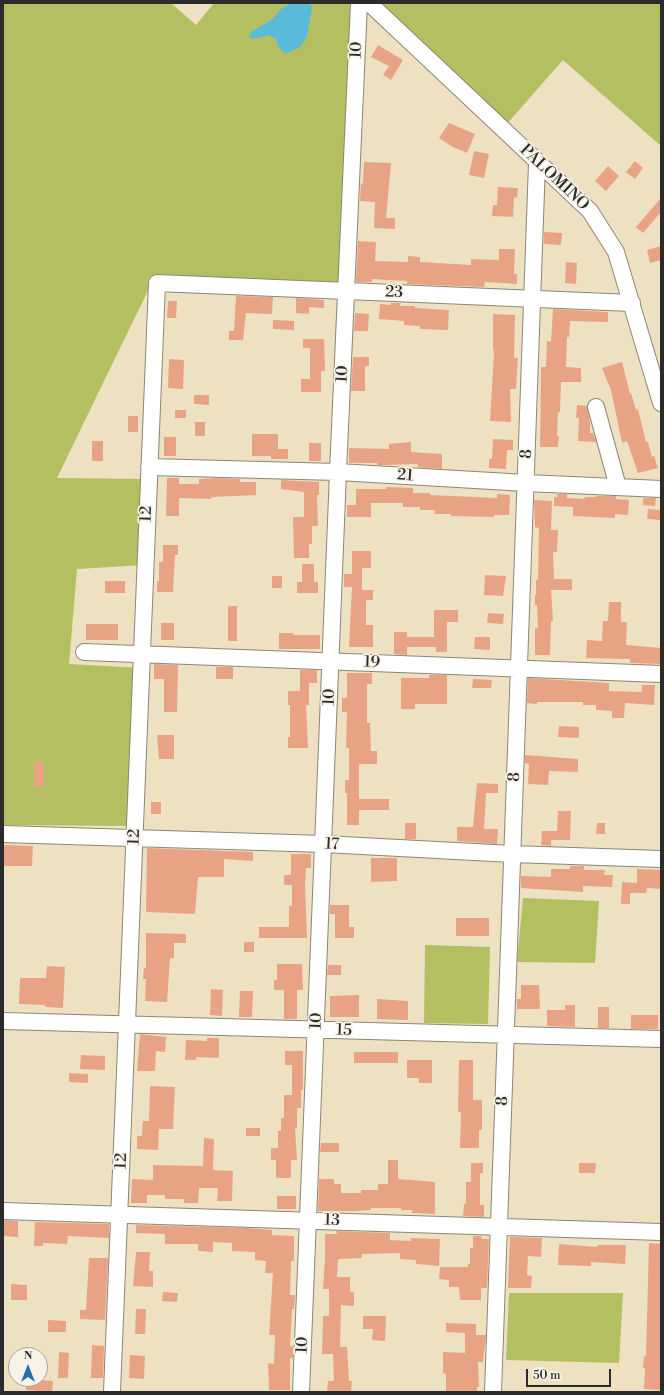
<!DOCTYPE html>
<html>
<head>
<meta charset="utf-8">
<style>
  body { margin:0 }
  #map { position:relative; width:664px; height:1395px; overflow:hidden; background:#eee1c2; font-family:"Libre Bodoni",serif }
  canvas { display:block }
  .frame { position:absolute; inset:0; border:4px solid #2b2b2b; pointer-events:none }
  .north { position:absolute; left:8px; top:1347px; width:40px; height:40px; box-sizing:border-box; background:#f7f3e8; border:1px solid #a5a39c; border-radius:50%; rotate:0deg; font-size:11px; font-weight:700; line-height:16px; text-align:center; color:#2b2b2b }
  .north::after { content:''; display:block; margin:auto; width:14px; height:18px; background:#1f6fb2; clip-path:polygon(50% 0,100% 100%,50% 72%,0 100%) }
  .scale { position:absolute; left:526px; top:1369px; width:85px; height:18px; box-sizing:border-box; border:2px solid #2b2b2b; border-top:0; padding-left:5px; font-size:12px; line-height:14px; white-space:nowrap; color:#2b2b2b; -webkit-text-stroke:3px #f7f3e8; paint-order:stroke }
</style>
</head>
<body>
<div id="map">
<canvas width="664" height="1395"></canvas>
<div class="frame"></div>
<div class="north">N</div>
<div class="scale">50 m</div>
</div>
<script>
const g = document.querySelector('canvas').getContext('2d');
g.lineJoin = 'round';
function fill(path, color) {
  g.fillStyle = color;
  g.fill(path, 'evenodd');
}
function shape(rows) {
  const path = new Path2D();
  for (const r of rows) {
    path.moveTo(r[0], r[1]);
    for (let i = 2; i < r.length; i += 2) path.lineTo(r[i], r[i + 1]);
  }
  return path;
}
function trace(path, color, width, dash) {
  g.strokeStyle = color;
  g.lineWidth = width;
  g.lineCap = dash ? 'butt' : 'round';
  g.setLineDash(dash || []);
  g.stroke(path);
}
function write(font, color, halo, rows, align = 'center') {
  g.font = font + ' "Libre Bodoni",serif';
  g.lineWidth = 3.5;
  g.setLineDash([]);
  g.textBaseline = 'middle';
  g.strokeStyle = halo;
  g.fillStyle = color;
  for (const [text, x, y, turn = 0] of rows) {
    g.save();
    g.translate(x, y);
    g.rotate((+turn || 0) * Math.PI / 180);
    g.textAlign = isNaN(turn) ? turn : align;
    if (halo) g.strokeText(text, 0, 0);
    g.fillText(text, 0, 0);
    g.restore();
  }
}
fill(shape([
  [3,3,171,3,196,25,214,3,359,3,345,283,154,278,57,478,146,479,144,565,77,569,69,664,142,668,137,826,3,825],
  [372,3,661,3,661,146,563,60,505,126],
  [523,898,599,901,595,963,517,962],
  [425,945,490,947,488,1024,424,1023],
  [509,1293,623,1293,619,1363,506,1360]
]), '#b3bf61');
fill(shape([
  [293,3,308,3,312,7,307,37,300,47,287,53,283,52,278,46,276,39,269,35,253,39,249,37,251,32,273,19,282,8]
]), '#5abad9');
fill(shape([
  [378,45,403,60,391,80,383,75,389,66,371,57],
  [449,123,475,134,467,153,451,146,439,138],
  [474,151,489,154,484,178,469,175],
  [635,161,643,168,635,179,626,172],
  [364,162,391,163,386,218,395,218,395,229,374,228,375,202,360,201,361,183,363,184],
  [608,166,619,176,606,191,595,181],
  [498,187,518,188,517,198,514,197,513,217,492,216,493,205,497,205],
  [661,198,661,212,643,233,636,227],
  [544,232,562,233,561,245,544,244],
  [358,241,376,242,375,261,408,262,408,256,420,257,420,262,471,265,471,259,499,260,499,249,515,249,514,274,517,274,517,284,485,282,484,287,407,284,407,281,372,279,372,282,356,282],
  [661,246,661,260,650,263,647,250],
  [566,262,577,263,576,284,565,283],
  [236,296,273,297,272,314,246,313,243,340,229,340,229,331,234,331],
  [296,298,324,300,324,308,309,307,309,314,296,313],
  [168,301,177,301,176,318,167,318],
  [391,303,401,303,400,306,415,306,415,308,449,310,448,330,420,329,420,326,404,325,404,321,379,319,380,304,391,305],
  [553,309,608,312,608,322,570,321,569,337,567,337,566,367,581,368,581,382,561,382,560,412,558,412,557,436,559,436,558,447,540,447,541,367,546,367,547,341,551,342],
  [355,313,369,314,368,331,354,331],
  [493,314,515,315,514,358,518,358,517,372,516,389,510,389,511,422,490,421,494,351,493,350],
  [273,320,294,321,294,330,273,329],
  [303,339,324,339,325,371,321,371,321,392,301,392,301,379,310,379,310,348,303,348],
  [353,357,369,357,369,366,365,366,365,391,351,391],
  [169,359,184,360,183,389,168,388],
  [622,362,630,394,631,393,636,410,638,409,646,442,648,442,652,457,654,456,658,468,638,473,627,441,622,443,611,390,602,368],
  [194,395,209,395,209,405,194,404],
  [577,405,587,406,590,422,590,433,593,433,596,442,578,441,579,418,576,418],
  [175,410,186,410,186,418,175,418],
  [128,416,138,416,138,432,128,432],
  [195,422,205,422,205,436,195,436],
  [252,434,278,434,278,449,288,449,288,459,271,459,271,456,252,456],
  [164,437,176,437,176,456,164,456],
  [493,439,513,440,513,450,507,450,506,469,489,468,489,459,492,459],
  [92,441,103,441,103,461,92,461],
  [411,442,411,452,442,454,442,469,418,467,418,464,385,465,377,465,377,463,349,463,349,448,389,449,389,444],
  [309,443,321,443,321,461,309,461],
  [167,478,179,478,179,484,199,484,199,479,217,478,240,479,240,482,256,482,256,495,211,497,211,499,179,498,179,516,166,516],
  [281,480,319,482,319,495,317,495,318,526,312,526,312,544,309,544,309,558,294,558,293,517,304,517,304,492,281,489],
  [386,487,413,488,413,493,430,493,430,495,497,498,497,494,510,495,509,515,494,515,494,517,451,516,451,514,435,514,435,510,420,510,420,507,403,507,403,503,371,503,371,517,347,517,347,505,356,505,356,489,386,489],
  [557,494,567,494,567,498,584,499,585,497,596,497,596,496,616,496,616,499,629,500,628,515,615,514,615,518,573,516,573,507,554,506,554,497,557,497],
  [643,498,656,498,655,506,643,505],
  [534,500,552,501,551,530,558,530,557,552,553,552,554,579,572,579,572,590,551,590,553,621,551,621,550,655,535,655,535,628,538,628,537,605,535,605,535,595,536,595,536,580,538,580,539,528,535,527],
  [648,509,661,510,661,520,647,519],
  [163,545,178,545,178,555,175,555,173,592,157,592,157,581,159,581,159,562,163,562],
  [352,551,371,551,371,568,362,568,362,590,373,590,373,600,366,600,366,625,373,625,373,647,349,647,352,587,344,587,344,574,352,574],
  [302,564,314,564,314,582,318,582,318,593,297,593,297,582,302,582],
  [485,575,506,576,503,596,484,595],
  [272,576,282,576,282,588,272,588],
  [105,581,125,581,125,593,105,593],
  [609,602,621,602,621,622,627,622,626,645,661,648,661,664,630,663,630,659,586,658,587,640,602,641,603,621,608,621],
  [228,606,237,606,237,641,228,641],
  [434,610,458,610,458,622,447,622,447,652,436,652,436,647,407,647,407,655,394,654,394,632,407,632,407,637,434,637],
  [488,613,504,614,503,624,487,623],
  [161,623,174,623,174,640,161,640],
  [86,624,118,624,118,640,86,640],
  [279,633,293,633,293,635,320,635,320,649,279,649],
  [475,637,490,637,490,650,474,649],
  [154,664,178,665,177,712,164,712,164,679,154,679],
  [216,667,233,667,233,679,216,679],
  [300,670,317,670,317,683,309,683,309,705,306,705,308,748,288,748,288,737,290,737,290,705,288,705,288,691,300,691],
  [347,673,372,673,372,684,367,684,367,723,370,723,371,751,377,751,377,764,359,764,359,799,389,799,389,810,359,810,359,825,347,825,347,793,345,793,345,780,349,780,349,748,346,748,347,712,342,712,342,698,347,698],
  [429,675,447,675,447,704,415,704,415,709,401,709,401,678,429,678],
  [528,678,609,683,609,691,642,692,642,685,655,685,654,705,625,703,624,718,612,718,612,711,596,710,596,705,583,705,583,702,537,702,537,704,527,703],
  [473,679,492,680,491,688,472,688],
  [559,726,579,727,579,738,558,737],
  [157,735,174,735,174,759,159,759],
  [525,755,578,759,578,772,549,771,548,785,528,784,529,764,525,763],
  [34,762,44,762,44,787,34,787],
  [477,783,498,784,498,793,486,793,484,829,498,829,497,844,457,841,457,827,473,827],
  [151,802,161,802,161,814,151,814],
  [558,811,571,811,570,840,551,840,551,846,541,845,542,831,557,831],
  [405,823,416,823,416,839,405,839],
  [597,823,605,823,605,834,596,834],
  [3,845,33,846,32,866,3,866],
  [147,848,253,852,253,861,224,859,224,877,198,877,195,914,146,912],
  [291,854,311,854,311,868,306,868,305,885,307,938,259,938,259,927,289,927,289,906,292,906,292,885,284,885,284,875,291,875],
  [371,858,397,858,397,881,371,882],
  [570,866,584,866,584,870,605,870,604,875,613,875,612,887,583,886,583,892,521,888,521,876,551,877,551,869,570,869],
  [637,869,661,870,661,889,647,888,646,893,630,893,630,904,621,904,622,882,637,883],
  [330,905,349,905,349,927,354,927,354,938,335,938,335,914,330,914],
  [456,918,489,918,489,936,456,936],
  [146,933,186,934,186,943,174,943,174,958,170,958,167,1002,145,1001,146,979,143,979,144,968,146,968],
  [244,942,254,942,254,952,244,952],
  [277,964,302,964,303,990,297,990,297,1019,284,1019,284,990,274,990,274,980,277,980],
  [328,965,341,965,341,975,327,975],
  [47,966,65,967,63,1008,45,1007,45,1005,19,1004,20,978,46,978],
  [521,985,539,985,540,1009,517,1009,517,999,521,999],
  [211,989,223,990,222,1016,210,1015],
  [240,991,253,991,252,1017,239,1017],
  [359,995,359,1017,330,1017,330,996],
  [377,999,408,1001,408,1020,377,1019],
  [565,1005,575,1005,575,1027,547,1026,547,1010,565,1010],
  [598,1007,609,1007,609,1028,598,1028],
  [631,1015,658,1015,658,1029,631,1029],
  [140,1034,166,1037,165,1052,156,1051,155,1071,137,1071],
  [207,1038,219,1038,219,1058,196,1057,196,1060,185,1060,186,1040,207,1041],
  [285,1051,303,1051,303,1090,301,1090,301,1108,297,1108,297,1128,295,1128,297,1160,291,1160,291,1178,276,1178,276,1160,271,1160,271,1148,278,1148,278,1131,281,1131,281,1118,284,1118,284,1095,292,1095,292,1065,285,1065],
  [354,1052,398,1052,398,1063,354,1063],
  [81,1055,105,1056,105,1070,80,1069],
  [407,1060,432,1060,432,1083,419,1083,419,1078,407,1078],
  [459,1060,473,1060,473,1100,482,1100,482,1130,479,1130,479,1148,460,1148,461,1112,458,1112],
  [69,1073,88,1074,88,1083,69,1082],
  [150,1086,175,1087,173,1129,159,1129,158,1150,137,1149,137,1136,142,1136,143,1121,149,1121],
  [246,1128,260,1128,260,1136,246,1136],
  [204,1138,214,1139,213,1170,233,1171,232,1201,217,1201,218,1188,199,1188,198,1203,184,1203,184,1199,165,1199,165,1195,147,1195,147,1203,131,1203,132,1179,153,1180,153,1165,203,1166],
  [321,1143,339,1143,339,1152,320,1152],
  [388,1160,398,1160,398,1179,435,1182,435,1214,412,1213,412,1210,401,1210,401,1208,371,1208,371,1210,355,1211,318,1211,319,1179,334,1179,334,1184,341,1184,341,1193,361,1193,361,1190,378,1190,378,1184,388,1184],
  [471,1163,483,1163,483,1173,480,1173,480,1205,484,1205,484,1217,463,1216,464,1204,466,1204,466,1182,471,1182],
  [579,1163,596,1163,595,1173,579,1173],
  [277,1196,296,1196,296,1209,277,1209],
  [3,1220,18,1221,18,1237,3,1236],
  [35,1222,109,1224,109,1238,68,1236,67,1244,43,1243,43,1246,34,1246],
  [136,1225,247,1228,272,1230,272,1235,294,1236,294,1261,291,1261,290,1295,295,1295,294,1309,292,1309,290,1346,293,1346,293,1358,290,1358,290,1390,269,1390,268,1363,274,1364,275,1335,269,1335,273,1273,265,1273,266,1261,255,1260,255,1252,232,1251,232,1243,213,1242,213,1252,198,1251,198,1244,165,1244,165,1234,136,1233],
  [336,1231,390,1233,390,1240,411,1241,411,1238,440,1239,439,1266,416,1264,416,1260,400,1259,400,1253,362,1254,362,1258,338,1259,337,1277,350,1277,350,1292,354,1292,354,1306,341,1305,340,1347,347,1347,349,1381,352,1381,351,1392,327,1392,328,1381,334,1381,333,1354,322,1354,323,1316,329,1316,329,1289,323,1289,325,1259,325,1234,337,1234],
  [473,1236,481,1236,482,1239,489,1239,487,1288,481,1288,481,1300,460,1300,459,1287,449,1287,449,1280,439,1279,440,1267,468,1267,468,1264,470,1264,470,1248,473,1248],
  [510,1237,542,1238,541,1257,528,1256,527,1275,532,1276,531,1288,508,1288],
  [649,1243,661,1244,661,1390,644,1389,645,1368,643,1368,644,1356,646,1356],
  [559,1244,597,1247,598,1245,626,1245,625,1264,591,1262,591,1266,558,1265],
  [136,1252,150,1252,149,1271,153,1271,153,1287,133,1286],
  [89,1258,108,1258,105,1320,80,1319,80,1310,86,1310],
  [11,1284,27,1285,27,1300,11,1300],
  [163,1292,178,1293,177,1302,162,1301],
  [136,1309,146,1309,145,1334,135,1334],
  [363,1316,386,1316,385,1341,372,1340,373,1329,363,1329],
  [48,1320,66,1321,66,1332,48,1332],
  [446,1323,476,1324,476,1335,486,1335,483,1362,478,1362,479,1387,477,1387,477,1392,446,1392,446,1374,443,1373,443,1352,465,1353,465,1333,446,1332],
  [92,1345,104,1346,103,1378,91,1378],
  [59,1352,69,1353,68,1378,58,1378],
  [130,1355,145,1356,144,1379,129,1378],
  [26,1379,53,1381,52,1392,26,1390]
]), '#e8a385');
const minor = shape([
  [369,3,590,211,616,252,661,403],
  [596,407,618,487],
  [149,467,338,472,526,483,661,489],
  [84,652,661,674],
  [3,834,324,844,512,854,661,859],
  [3,1021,661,1039],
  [3,1211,661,1232],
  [112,1392,157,283,632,303],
  [301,1392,338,472,359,3],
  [493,1392,537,163]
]);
trace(minor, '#8c8676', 18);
trace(minor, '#fff', 16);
write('16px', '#2b2b2b', '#f7f3e8', [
  ["10",357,50,-88],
  ["PALOMINO",554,178,43],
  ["23",394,293,2],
  ["10",343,374,-87],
  ["8",527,454,-88],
  ["21",405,476,4],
  ["12",147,514,-88],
  ["19",372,663,2],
  ["10",330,697,-88],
  ["8",515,777,-88],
  ["12",135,837,-88],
  ["17",332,845,3],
  ["10",317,1021,-88],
  ["15",344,1031,2],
  ["8",503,1101,-88],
  ["12",122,1161,-88],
  ["13",332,1221,2],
  ["10",303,1345,-88]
]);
</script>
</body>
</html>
